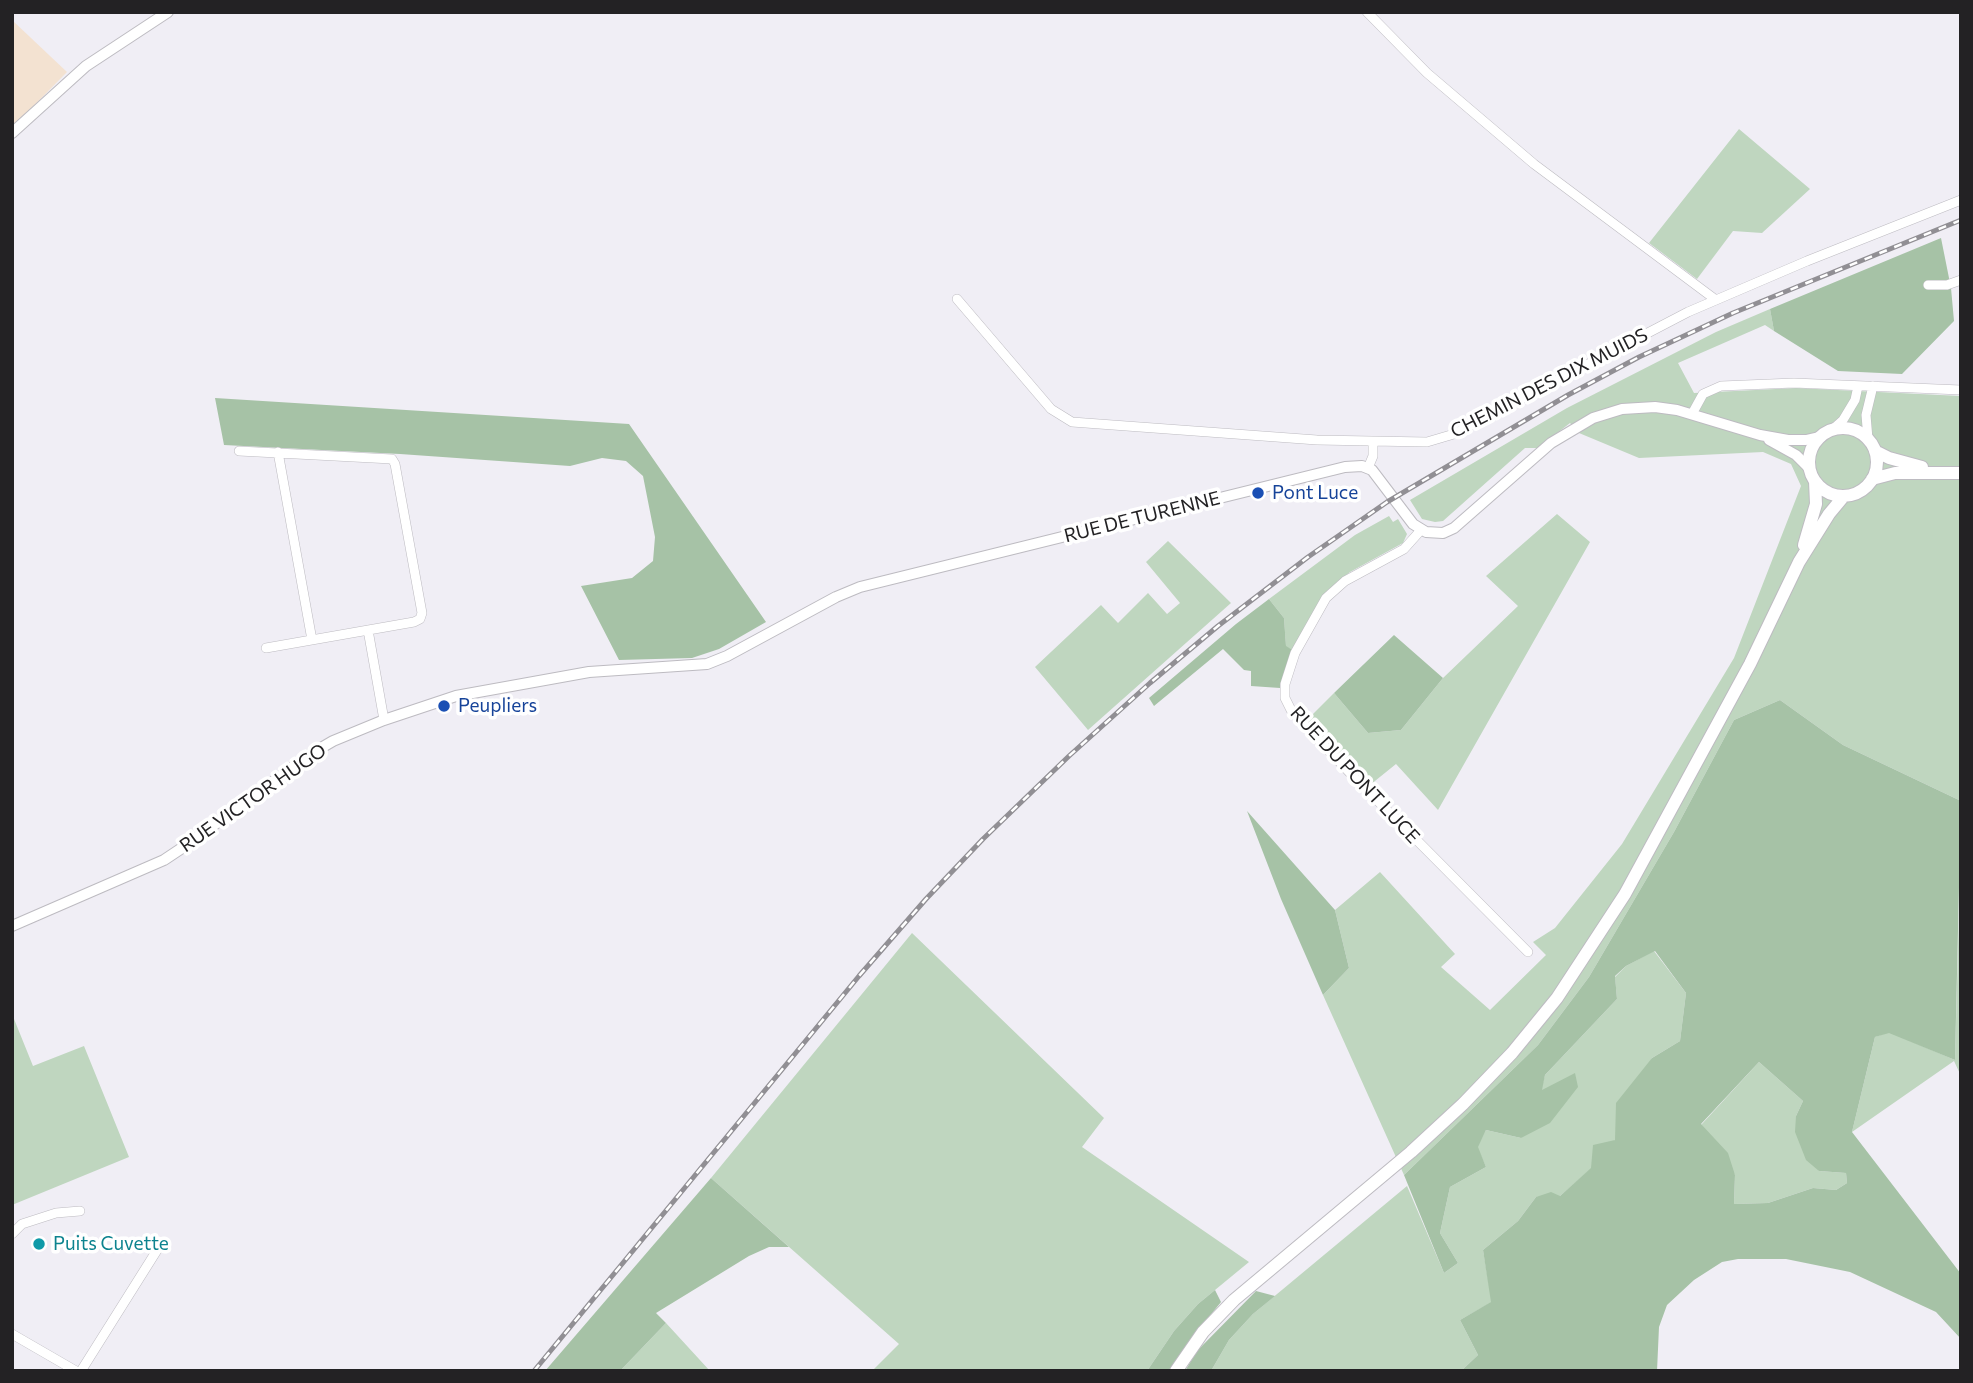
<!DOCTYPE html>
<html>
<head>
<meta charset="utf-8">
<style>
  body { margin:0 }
  #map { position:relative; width:1973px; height:1383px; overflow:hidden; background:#f0eef5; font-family:Commissioner,sans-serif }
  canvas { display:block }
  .frame { position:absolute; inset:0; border:14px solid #232224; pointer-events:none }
</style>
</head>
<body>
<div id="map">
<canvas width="1973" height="1383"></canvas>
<div class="frame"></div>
</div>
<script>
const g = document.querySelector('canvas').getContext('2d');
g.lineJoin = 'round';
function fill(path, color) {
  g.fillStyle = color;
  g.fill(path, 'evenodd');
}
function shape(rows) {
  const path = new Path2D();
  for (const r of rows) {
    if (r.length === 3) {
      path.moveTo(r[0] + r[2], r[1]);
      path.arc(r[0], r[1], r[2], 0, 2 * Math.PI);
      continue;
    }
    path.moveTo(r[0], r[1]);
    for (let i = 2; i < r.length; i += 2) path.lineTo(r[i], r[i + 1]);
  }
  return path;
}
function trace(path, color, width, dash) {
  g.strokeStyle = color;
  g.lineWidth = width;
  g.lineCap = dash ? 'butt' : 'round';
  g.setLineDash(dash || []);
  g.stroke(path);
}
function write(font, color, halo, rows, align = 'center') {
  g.font = font + ' Commissioner,sans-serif';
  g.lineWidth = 7;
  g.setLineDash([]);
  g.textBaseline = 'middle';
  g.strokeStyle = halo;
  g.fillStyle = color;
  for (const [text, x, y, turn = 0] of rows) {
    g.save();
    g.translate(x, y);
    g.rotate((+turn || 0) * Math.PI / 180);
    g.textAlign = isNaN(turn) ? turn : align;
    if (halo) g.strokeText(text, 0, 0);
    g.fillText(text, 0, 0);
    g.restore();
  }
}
fill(shape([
  [12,20,67,72,12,128]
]), '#f3e2d1');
fill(shape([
  [1739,129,1810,189,1762,233,1733,231,1697,279,1649,243],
  [1770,309,1774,331,1765,325,1678,363,1694,393,1796,388,1961,396,1961,801,1843,745,1780,700,1734,720,1674,832,1589,977,1538,1045,1404,1175,1323,995,1349,968,1335,910,1380,872,1455,954,1441,967,1490,1010,1546,955,1533,942,1555,928,1622,844,1734,658,1801,486,1791,464,1763,452,1639,458,1579,433,1570,423,1538,448,1525,448,1443,521,1435,522,1422,519,1410,500,1567,408,1716,332],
  [1557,514,1590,542,1438,810,1396,764,1370,785,1307,720,1334,693,1368,733,1401,730,1443,678,1518,606,1486,576],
  [1389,516,1393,522,1398,519,1407,534,1403,543,1350,572,1327,591,1294,651,1286,647,1284,618,1269,599,1355,535],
  [1168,541,1231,603,1088,730,1035,667,1101,605,1118,623,1148,593,1167,614,1180,603,1146,562],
  [1961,835,1961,1076,1954,1061,1852,1132,1875,1037,1889,1032,1955,1060],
  [912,933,1104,1118,1082,1147,1249,1262,1198,1304,1174,1331,1147,1371,872,1371,899,1344,711,1178],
  [1654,951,1686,993,1680,1041,1652,1058,1615,1140,1592,1168,1560,1196,1536,1197,1518,1221,1483,1250,1492,1302,1460,1320,1478,1355,1461,1371,1211,1371,1229,1340,1253,1314,1407,1186,1444,1273,1458,1263,1440,1233,1450,1187,1486,1167,1477,1147,1486,1130,1521,1138,1541,1090,1545,1075,1617,999,1615,977,1626,966],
  [12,1014,33,1066,84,1046,129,1157,12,1205],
  [1759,1062,1803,1101,1796,1116,1819,1171,1846,1173,1847,1183,1836,1190,1813,1188,1768,1203,1734,1204,1735,1175,1701,1125],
  [666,1323,710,1371,620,1371]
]), '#bfd6bf');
fill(shape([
  [1941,238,1951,288,1954,321,1902,374,1838,371,1774,331,1770,309],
  [215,398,629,424,766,622,719,649,692,658,619,660,581,586,632,578,653,561,655,537,643,476,626,461,602,458,570,466,400,454,224,445],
  [1269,599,1284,618,1286,646,1294,651,1280,688,1251,686,1251,671,1244,670,1223,649,1154,706,1149,698,1236,624],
  [1394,635,1443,678,1401,730,1368,733,1334,693],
  [1780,700,1843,745,1961,801,1955,1060,1889,1033,1875,1037,1852,1132,1961,1274,1961,1339,1936,1312,1850,1272,1786,1259,1738,1259,1722,1262,1694,1280,1667,1305,1659,1327,1657,1371,1461,1371,1478,1355,1460,1320,1491,1302,1483,1250,1518,1221,1536,1197,1551,1192,1560,1196,1591,1168,1593,1145,1615,1140,1616,1103,1652,1058,1680,1041,1686,993,1655,951,1626,966,1615,976,1617,999,1545,1075,1542,1090,1575,1073,1578,1087,1550,1123,1521,1138,1486,1130,1478,1147,1486,1167,1450,1187,1440,1233,1458,1263,1444,1273,1404,1175,1538,1045,1589,977,1674,832,1734,720],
  [1759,1062,1803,1101,1796,1116,1795,1132,1806,1160,1819,1171,1846,1173,1847,1183,1836,1190,1813,1188,1768,1203,1734,1204,1735,1175,1728,1153,1701,1124],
  [1247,811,1335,910,1349,968,1323,995,1281,899],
  [711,1178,789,1247,769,1247,749,1256,656,1313,666,1323,620,1371,545,1371],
  [1215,1290,1221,1302,1187,1344,1170,1371,1147,1371,1174,1331,1198,1304],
  [1256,1291,1275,1296,1253,1314,1229,1340,1211,1371,1185,1371,1197,1351]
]), '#a6c2a6');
const minor = shape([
  [1367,12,1427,73,1534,164,1716,300],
  [1928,285,1947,285,1961,280],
  [957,299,1051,409,1072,422,1317,440,1427,442,1454,434,1688,312,1807,261,1961,200],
  [1692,414,1703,394,1721,386,1794,383,1961,390],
  [1833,429,1843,420,1855,400,1858,386],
  [1868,439,1866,415,1873,386],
  [239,451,392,459,395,464,422,613,420,619,414,622,266,648],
  [278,452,312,640],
  [1368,468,1373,456,1373,442],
  [1421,530,1404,549,1345,581,1326,598,1295,653,1285,684,1285,698,1292,712,1350,773,1528,952],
  [368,630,384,720],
  [12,1234,22,1224,56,1213,80,1211],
  [12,1334,76,1371],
  [81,1371,159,1247]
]);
const tertiary = shape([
  [12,133,86,66,168,12],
  [1769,440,1796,455,1809,468],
  [12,926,164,860,191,842,309,755,333,741,384,720,456,696,589,672,707,664,727,656,836,597,860,587,1345,467,1362,466,1372,470,1413,524,1426,532,1443,533,1454,528,1551,443,1593,418,1622,409,1655,407,1677,410,1760,435,1788,440,1806,440,1819,437]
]);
const secondary = shape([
  [1843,462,34],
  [1875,451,1889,458,1922,467],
  [1872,479,1895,473,1961,473],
  [1804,545,1816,504,1815,481],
  [1176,1371,1203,1332,1234,1300,1411,1152,1463,1104,1512,1053,1557,998,1625,894,1750,664,1799,562,1829,514,1844,496]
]);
trace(minor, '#bdbbc1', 10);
trace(tertiary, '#bdbbc1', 12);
trace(secondary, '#bdbbc1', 14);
trace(minor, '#fff', 9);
trace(tertiary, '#fff', 10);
trace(secondary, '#fff', 12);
const rail = shape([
  [534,1371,859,976,926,899,983,839,1069,756,1150,683,1218,626,1308,557,1387,502,1568,395,1639,357,1733,313,1961,220]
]);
trace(rail, '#918f94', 5);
trace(rail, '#fff', 2.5, [8]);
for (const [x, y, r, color] of [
  [1258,493,7,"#1a4fb4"],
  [444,706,7,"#1a4fb4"],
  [39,1244,7,"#0f9aa8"]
]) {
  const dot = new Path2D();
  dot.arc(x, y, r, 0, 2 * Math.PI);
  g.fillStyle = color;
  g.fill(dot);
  trace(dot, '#fff', 2.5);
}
write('19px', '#232224', '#fff', [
  ["CHEMIN DES DIX MUIDS",1549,383,-27],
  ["RUE DE TURENNE",1142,517,-14],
  ["RUE DU PONT LUCE",1355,775,47],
  ["RUE VICTOR HUGO",253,798,-35]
]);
write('19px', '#164399', '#fff', [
  ["Pont Luce",1272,493],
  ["Peupliers",458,706]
], 'left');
write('19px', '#0d838f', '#fff', [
  ["Puits Cuvette",53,1244]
], 'left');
</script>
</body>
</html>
